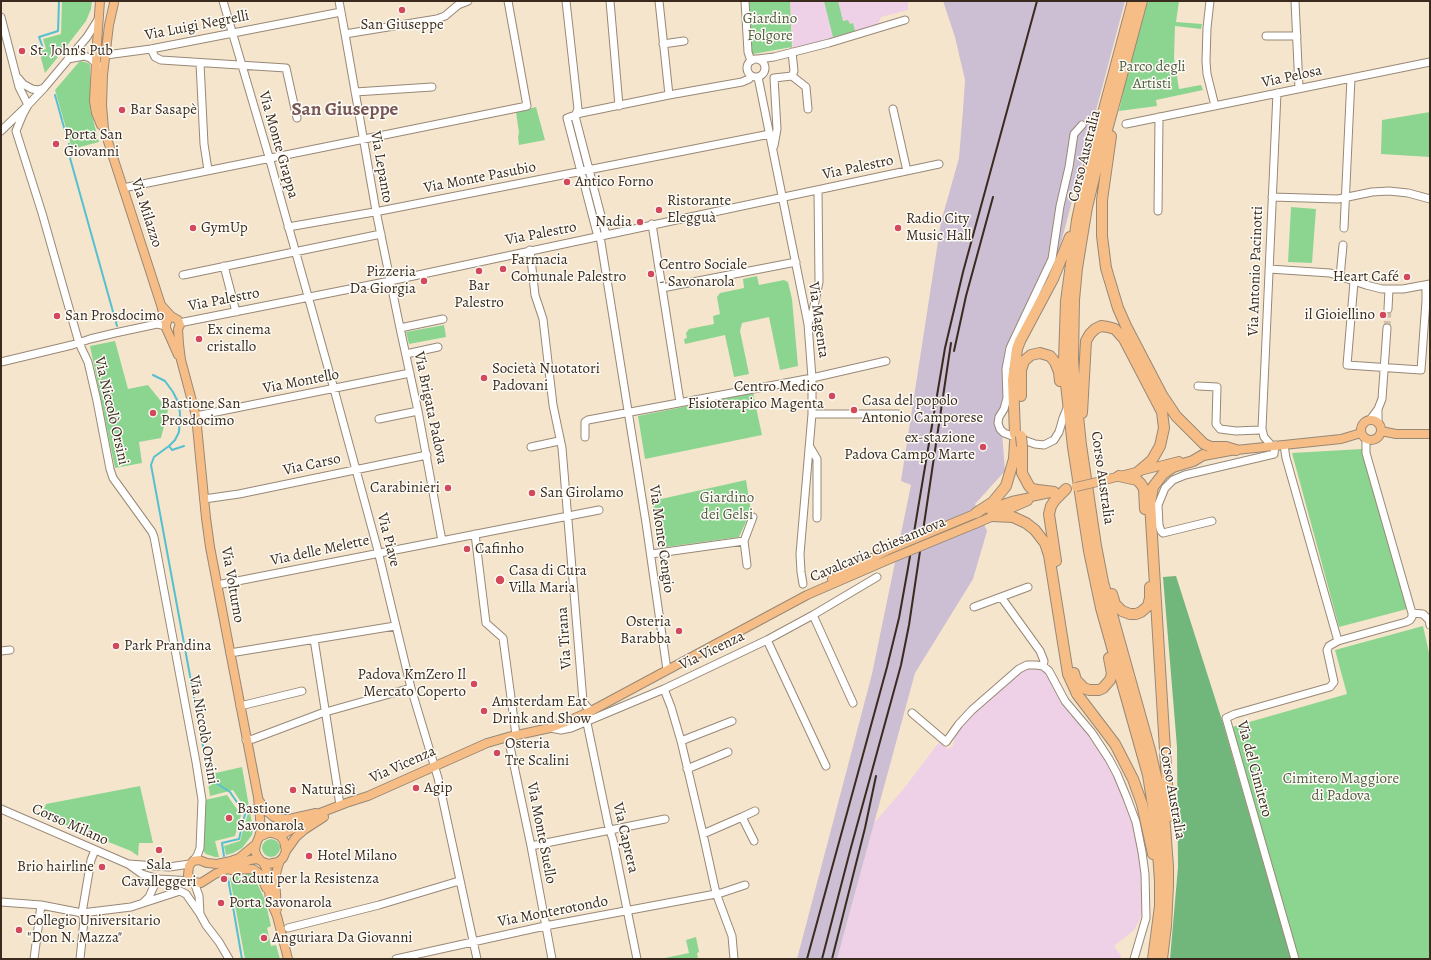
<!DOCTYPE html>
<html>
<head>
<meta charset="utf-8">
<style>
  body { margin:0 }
  #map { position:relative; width:1431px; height:960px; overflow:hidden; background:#f6e5cd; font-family:Alegreya,serif }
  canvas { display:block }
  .frame { position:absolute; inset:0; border:2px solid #3b2a1e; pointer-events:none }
</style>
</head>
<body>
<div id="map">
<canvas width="1431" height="960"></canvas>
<div class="frame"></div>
</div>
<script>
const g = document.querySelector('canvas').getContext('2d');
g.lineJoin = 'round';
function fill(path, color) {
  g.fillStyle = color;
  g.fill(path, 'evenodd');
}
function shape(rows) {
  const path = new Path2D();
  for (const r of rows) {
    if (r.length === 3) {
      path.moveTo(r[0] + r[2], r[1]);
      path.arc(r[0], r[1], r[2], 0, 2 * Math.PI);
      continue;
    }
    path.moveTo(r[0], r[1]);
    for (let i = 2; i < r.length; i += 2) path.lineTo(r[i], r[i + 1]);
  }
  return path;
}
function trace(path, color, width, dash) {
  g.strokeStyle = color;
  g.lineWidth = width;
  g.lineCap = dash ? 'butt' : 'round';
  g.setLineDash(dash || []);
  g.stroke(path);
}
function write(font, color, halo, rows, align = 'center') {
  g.font = font + ' Alegreya,serif';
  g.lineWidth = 3;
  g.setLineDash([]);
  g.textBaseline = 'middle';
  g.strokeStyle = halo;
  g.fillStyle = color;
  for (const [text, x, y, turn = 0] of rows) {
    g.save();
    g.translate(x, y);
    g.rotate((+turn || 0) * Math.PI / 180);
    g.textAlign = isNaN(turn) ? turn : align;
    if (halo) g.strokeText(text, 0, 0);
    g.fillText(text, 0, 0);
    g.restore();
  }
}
fill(shape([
  [790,1,908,1,908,10,881,17,878,24,793,49],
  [1030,668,1044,671,1050,676,1091,735,1125,792,1141,853,1143,908,1140,919,1134,930,1114,946,1122,957,1119,959,837,959,874,823,902,791,940,741,948,749,953,746,955,736,970,717,1019,673]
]), '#eed0e7');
fill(shape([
  [943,1,1125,1,1062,239,1052,269,1013,344,1010,405,1001,420,1005,471,975,504,987,531,973,579,915,673,837,959,797,959,872,674,911,485,901,481,941,222,959,158,963,110,965,80,955,37]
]), '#ccbed3');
fill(shape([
  [62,1,92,1,91,9,86,21,62,52,56,46,51,51,58,57,45,73,39,51,46,49,43,39,61,34],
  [749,1,790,1,792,47,753,54,751,52],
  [824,1,838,1,843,21,848,20,850,24,853,23,855,31,833,37],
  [1148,1,1179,1,1176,22,1202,24,1201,29,1175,26,1174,58,1179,89,1201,85,1203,90,1156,100,1157,106,1119,111,1127,75],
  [81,61,88,63,90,65,90,108,99,142,72,149,55,90,79,62],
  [536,107,545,140,519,145,518,137,519,133,516,112],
  [1430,112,1430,157,1381,154,1382,120],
  [1291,207,1316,209,1312,263,1288,262],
  [757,276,759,285,784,280,788,282,792,299,798,366,780,370,769,317,742,323,740,331,749,374,734,377,725,335,685,344,684,339,687,338,686,333,689,329,714,324,713,316,720,314,717,297,720,293,744,288,743,279],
  [444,325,446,337,409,344,406,332],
  [115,341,128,389,148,385,168,410,161,438,139,442,142,463,115,468,90,346],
  [753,393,762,435,645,459,638,416],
  [1362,449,1407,609,1339,627,1292,453],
  [746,480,751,511,739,537,659,548,652,501],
  [1423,626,1430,657,1430,959,1298,959,1232,727,1347,694,1335,650],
  [242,767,253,829,252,835,242,848,233,853,226,855,224,846,240,841,248,813,233,790,210,796,207,775],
  [140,786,153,843,139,843,138,856,131,851,41,815,46,804],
  [227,795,241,815,235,836,215,841,219,857,215,857,206,854,204,852,205,800],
  [271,848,9],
  [247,874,252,874,254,877,265,900,271,926,267,928,271,946,276,945,280,959,245,959,230,878],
  [696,937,699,952,697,953,698,959,660,959,689,953,686,940]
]), '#8cd590');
fill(shape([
  [1176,576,1221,717,1291,959,1170,959,1178,867,1177,747,1163,577]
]), '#71b67a');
trace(shape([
  [43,48,39,37,58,31,59,1],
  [55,95,65,131],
  [69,144,72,154,70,158,117,326],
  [153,375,165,381,173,392,178,402,180,413,179,432,175,440,169,446,154,457,151,465,208,773,210,779,230,792,245,814,239,839,222,843,224,856],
  [169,446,172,450,184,446],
  [228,878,242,959]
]), '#55c0cf', 2);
trace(shape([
  [1387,328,1388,309]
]), '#d1c0aa', 7, [7, 3.5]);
const minor = shape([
  [223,1,269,157,334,389,377,547,411,688,438,778,477,959],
  [339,1,345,34,437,19,445,16,458,5,468,1],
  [566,1,578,109,575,116,606,235],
  [610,1,619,106],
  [659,1,669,95],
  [745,1,748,52,751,61],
  [1210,1,1207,28,1206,61,1207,74,1215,106],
  [1295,1,1299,88],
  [1,17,19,87,28,105],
  [345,34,376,211,400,328,418,411,442,541],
  [1266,36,1297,36],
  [663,44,684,41],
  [151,49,155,57,161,60,286,68,297,118],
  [106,55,151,49,341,12],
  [756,68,9],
  [68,59,84,56,90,58,99,66],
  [758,59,774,57,829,43,905,20],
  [200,63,204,144,208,170],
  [792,76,806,87,808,109],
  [758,77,808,324,812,378,812,414,800,554,801,572,803,584],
  [18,78,23,84,32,89,38,90,44,88],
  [355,92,432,87],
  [28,105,23,114,16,131,42,213,79,343,88,362,97,401,110,469,113,478,152,532,154,537,196,762,202,800,200,848,197,856,193,861],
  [893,109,907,171],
  [1126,124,1430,62],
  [1,131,28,105,44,88,87,37,99,18],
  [774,146,777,129,774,78,792,76,794,71,792,52],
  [123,188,527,106,508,1],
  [1272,197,1338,199,1372,192,1389,191,1408,193,1430,199],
  [1158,211,1159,117],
  [652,224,680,402],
  [288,227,380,211,770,134],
  [1344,228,1351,78],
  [600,236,646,523,667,670],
  [598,237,567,118,581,113,669,95,742,82,749,79,751,76],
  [530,250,535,295,543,319,553,405,562,448,583,701,586,706,591,711],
  [224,266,236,312],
  [1269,269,1330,273,1366,285,1382,289,1403,289,1430,284],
  [183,275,381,234],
  [1340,277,1343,245],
  [1354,282,1347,365,1421,370,1426,301,1426,285],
  [662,288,796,262],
  [1388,309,1389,289],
  [179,323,390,281,939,164],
  [808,324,813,311,819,282,818,191],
  [400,328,443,319],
  [406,354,438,347],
  [1,362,72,345,90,339,115,333,157,324,166,326],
  [1198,386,1217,387,1216,424,1220,429,1236,431,1259,430,1262,429],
  [1068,406,1063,418,1059,432,1054,440,1044,445,1035,444,1004,433,1000,429,998,423,999,417,1004,409,1007,398,1006,369,1010,348,1052,259,1060,206,1069,167,1074,134,1082,125],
  [812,414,898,414],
  [196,416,410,373],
  [379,419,418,411],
  [1370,420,1378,409,1382,399,1387,328],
  [1378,423,1378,409],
  [585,437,585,422,588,420,812,378,886,361],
  [1284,445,1286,458,1338,641,1406,622,1410,620,1412,617,1412,613,1366,453,1366,440],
  [1272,446,1264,437,1262,429,1277,93],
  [531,447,559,441],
  [810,447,817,459,817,518],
  [204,499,239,494,427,455],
  [1212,521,1163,533,1161,531,1159,525,1158,505,1165,488,1173,480,1185,475,1274,454,1275,445],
  [475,534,486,623,503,638,516,735],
  [744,541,747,565],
  [651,554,744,541,753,517],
  [217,585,599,510],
  [1001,597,1040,651,1044,661,1043,666],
  [974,607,1028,587],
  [1412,613,1423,614,1429,620,1430,625],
  [813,615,853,703],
  [314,639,340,805],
  [767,640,826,766],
  [1,651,10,650],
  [230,653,395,626],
  [664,689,671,707,681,741,703,834,716,893,732,936,734,959],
  [240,706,302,691],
  [912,713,946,742,959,724,972,710,1019,669,1027,665,1036,665,1043,666,1049,671,1065,701,1092,733,1109,759,1117,774,1127,798,1136,822,1142,852,1145,874,1146,918,1134,959],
  [587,723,608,824,613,840,637,959],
  [550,728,561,730,571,728,664,689,767,640,813,615,877,577],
  [508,737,531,846,552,959],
  [246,740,253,739,322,713,411,688],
  [681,741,732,721],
  [687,769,728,752],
  [1,809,128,864,142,874,159,879,192,881],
  [742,817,755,811],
  [703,834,742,817,754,841],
  [531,846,665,819],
  [129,864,169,867,190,864],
  [194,882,199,896,200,914,206,925,219,942,229,959],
  [1,902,41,905,82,913,131,907,180,891,186,894,200,914],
  [144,902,149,897,154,886,159,879],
  [288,928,379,905,459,881],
  [34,959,41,905],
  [80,959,84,920,82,913,91,860,95,850],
  [396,959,545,926,721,893,745,885],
  [1295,959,1226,718,1235,714,1330,687,1334,682,1327,650,1329,646,1338,641]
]);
const major = shape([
  [100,1,97,43,94,101,96,113,101,125],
  [114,3,109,25,103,75,102,105,104,129,161,305,166,324],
  [161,305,171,316,178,320,180,325,178,329,179,344,181,360,196,416,206,518,210,547,258,797,261,829,259,837],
  [168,320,166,324,166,328,178,355],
  [1371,430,10],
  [1381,431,1396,434,1430,434],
  [1198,457,1236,450,1341,439,1361,433],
  [1093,483,1179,461],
  [988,509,1012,501,1050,493],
  [975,524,1028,501],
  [832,579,888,550],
  [259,800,265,810,274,817,279,819,289,819,316,813],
  [280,836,320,813,346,803,368,796,487,743,508,737,550,728,568,721,591,711,807,595,890,559],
  [256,844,239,858,231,861,217,864,207,863,199,860,193,861,189,866,188,875,194,882,201,883,215,874,250,860,257,859,263,862,268,864,278,862,283,858,286,851,284,841,280,836,273,833,268,833,259,837,256,844,255,851,257,856,261,861],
  [286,851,296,837,304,830,324,817],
  [263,862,267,871,270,900,277,916,288,959],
  [231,870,253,869,260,874,266,888],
  [277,909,275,878,278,866,280,861]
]);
const highway = shape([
  [1133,1,1087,173,1077,220,1066,301,1064,360,1066,384,1073,447,1089,551,1101,608,1148,775,1156,825,1160,881,1160,906,1153,959],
  [1142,1,1094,178,1087,207,1077,268,1074,300,1073,360,1075,387,1081,445,1096,546,1103,582,1150,750,1157,781,1165,826,1168,867,1168,886,1166,926,1162,959],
  [1111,136,1102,200,1102,236,1106,268,1118,308,1126,326,1162,395,1176,416,1204,444,1211,447,1226,447,1236,450],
  [1021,396,1021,370,1024,361,1031,355,1040,353,1050,356,1055,362,1059,372,1060,381],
  [1082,413,1086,341,1090,334,1095,329,1101,326,1108,327,1115,329,1124,339,1162,412,1164,428,1160,446,1152,460,1139,471],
  [1015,434,1013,380,1017,349,1020,341,1053,279,1070,237],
  [1022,446,1022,473,1029,486,1032,489,1038,490,1054,492],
  [1119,476,1137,480,1141,484,1144,489,1145,509],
  [976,513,993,502,1006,486,1014,459,1015,442],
  [992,516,1013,517,1026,523,1035,530,1045,543,1049,555,1068,674,1077,694,1115,744,1133,779,1142,804,1153,854],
  [1056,561,1049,514,1051,506,1055,500,1066,489],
  [1112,594,1115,604,1122,611,1130,614,1136,614,1141,612,1148,606,1150,598,1150,587],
  [1074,673,1076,680,1084,688,1089,690,1099,690,1103,688,1110,680,1112,674,1109,658],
  [1169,816,1150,503,1153,487,1163,474,1173,467,1193,461,1203,455]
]);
trace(minor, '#988876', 9);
trace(major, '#988876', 10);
trace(highway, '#988876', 12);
trace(minor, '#fff', 7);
trace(major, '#f6be86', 8);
trace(highway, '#f6be86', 10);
trace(shape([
  [954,351,966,296,993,197],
  [807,959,887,667,899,618,908,568,945,348,963,272,1037,1],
  [822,959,850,851,901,665,909,625,951,343],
  [832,959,865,828,876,776]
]), '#3b2a1e', 2);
const majorBridge = shape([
  [1076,487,1093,483],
  [888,550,972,515],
  [890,559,975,524]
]);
const highwayBridge = shape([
  [1021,436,1022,446]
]);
trace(majorBridge, '#988876', 10, []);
trace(highwayBridge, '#988876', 12, []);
trace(majorBridge, '#f6be86', 8);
trace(highwayBridge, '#f6be86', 10);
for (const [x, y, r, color] of [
  [402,10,4,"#d1495b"],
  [22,51,4,"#d1495b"],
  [122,110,4,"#d1495b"],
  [56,144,4,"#d1495b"],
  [567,182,4,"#d1495b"],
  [659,210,4,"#d1495b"],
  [640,222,4,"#d1495b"],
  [193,228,4,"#d1495b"],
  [898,228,4,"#d1495b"],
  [503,269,4,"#d1495b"],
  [479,271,4,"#d1495b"],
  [651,274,4,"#d1495b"],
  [1407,277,4,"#d1495b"],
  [424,281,4,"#d1495b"],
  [1383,315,4,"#d1495b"],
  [57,316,4,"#d1495b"],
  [199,339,4,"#d1495b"],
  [484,378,4,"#d1495b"],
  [832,396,4,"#d1495b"],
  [854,410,4,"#d1495b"],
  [153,413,4,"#d1495b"],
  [983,447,4,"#d1495b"],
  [448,488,4,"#d1495b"],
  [532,493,4,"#d1495b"],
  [467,549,4,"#d1495b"],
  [500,580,5,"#d1495b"],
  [679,631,4,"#d1495b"],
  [116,646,4,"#d1495b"],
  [474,684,4,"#d1495b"],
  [484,711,4,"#d1495b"],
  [497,753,4,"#d1495b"],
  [416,788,4,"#d1495b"],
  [293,790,4,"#d1495b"],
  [229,818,4,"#d1495b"],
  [159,850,4,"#d1495b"],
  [309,856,4,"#d1495b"],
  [102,867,4,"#d1495b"],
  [224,879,4,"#d1495b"],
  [221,903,4,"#d1495b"],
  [19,930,4,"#d1495b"],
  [264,938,4,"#d1495b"]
]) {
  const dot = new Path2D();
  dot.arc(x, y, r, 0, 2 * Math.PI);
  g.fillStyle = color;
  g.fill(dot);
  trace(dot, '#fdfcf7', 1.5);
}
write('15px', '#535d40', '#fdfcf7', [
  ["Giardino",770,19],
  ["Folgore",770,36],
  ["Parco degli",1152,67],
  ["Artisti",1152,84],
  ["Giardino",727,498],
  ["dei Gelsi",727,515],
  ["Cimitero Maggiore",1341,779],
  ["di Padova",1341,796]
]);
write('15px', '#3b2a1e', '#fdfcf7', [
  ["San Giuseppe",402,25,"center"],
  ["St. John's Pub",30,51],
  ["Bar Sasapè",130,110],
  ["Porta San",64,135],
  ["Giovanni",64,152],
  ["Antico Forno",575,182],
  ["Ristorante",667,201],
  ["Elegguà",667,218],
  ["Radio City",906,219],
  ["Music Hall",906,236],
  ["Nadia",632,222,"right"],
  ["GymUp",201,228],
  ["Farmacia",511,260],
  ["Comunale Palestro",511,277],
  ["Centro Sociale",659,265],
  ["- Savonarola",659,282],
  ["Pizzeria",416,272,"right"],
  ["Da Giorgia",416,289,"right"],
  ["Heart Café",1399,277,"right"],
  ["Bar",479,286,"center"],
  ["Palestro",479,303,"center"],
  ["il Gioiellino",1375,315,"right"],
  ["San Prosdocimo",65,316],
  ["Ex cinema",207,330],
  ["cristallo",207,347],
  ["Società Nuotatori",492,369],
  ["Padovani",492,386],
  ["Centro Medico",824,387,"right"],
  ["Fisioterapico Magenta",824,404,"right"],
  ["Casa del popolo",862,401],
  ["Antonio Camporese",862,418],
  ["Bastione San",161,404],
  ["Prosdocimo",161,421],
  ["ex-stazione",975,438,"right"],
  ["Padova Campo Marte",975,455,"right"],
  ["Carabinieri",440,488,"right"],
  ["San Girolamo",540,493],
  ["Cafinho",475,549],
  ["Casa di Cura",509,571],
  ["Villa Maria",509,588],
  ["Osteria",671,622,"right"],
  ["Barabba",671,639,"right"],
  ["Park Prandina",124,646],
  ["Padova KmZero Il",466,675,"right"],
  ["Mercato Coperto",466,692,"right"],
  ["Amsterdam Eat",492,702],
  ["Drink and Show",492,719],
  ["Osteria",505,744],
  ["Tre Scalini",505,761],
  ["Agip",424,788],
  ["NaturaSì",301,790],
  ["Bastione",237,809],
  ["Savonarola",237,826],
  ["Hotel Milano",317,856],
  ["Sala",159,865,"center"],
  ["Cavalleggeri",159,882,"center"],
  ["Brio hairline",94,867,"right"],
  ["Caduti per la Resistenza",232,879],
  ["Porta Savonarola",229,903],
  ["Collegio Universitario",27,921],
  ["\"Don N. Mazza\"",27,938],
  ["Anguriara Da Giovanni",272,938]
], 'left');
write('15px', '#3b2a1e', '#fdfcf7', [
  ["Via Luigi Negrelli",197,26,-11],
  ["Via Pelosa",1292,77,-12],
  ["Via Monte Grappa",278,145,74],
  ["Corso Australia",1085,156,-76],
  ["Via Lepanto",381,167,80],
  ["Via Palestro",858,168,-12],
  ["Via Monte Pasubio",480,178,-11],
  ["Via Milazzo",146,213,72],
  ["Via Palestro",541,234,-11],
  ["Via Antonio Pacinotti",1256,271,-88],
  ["Via Palestro",224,300,-11],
  ["Via Magenta",818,320,82],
  ["Via Montello",301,382,-11],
  ["Via Brigata Padova",430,408,78],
  ["Via Niccolò Orsini",111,411,77],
  ["Via Carso",312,465,-12],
  ["Corso Australia",1102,478,82],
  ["Via Monte Cengio",661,539,82],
  ["Via Piave",388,540,76],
  ["Cavalcavia Chiesanuova",878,550,-23],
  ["Via delle Melette",320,551,-12],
  ["Via Volturno",232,585,80],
  ["Via Tirana",565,638,-94],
  ["Via Vicenza",712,651,-26],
  ["Via Niccolò Orsini",203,730,80],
  ["Via Vicenza",403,765,-24],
  ["Via del Cimitero",1254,769,75],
  ["Corso Australia",1172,793,80],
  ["Corso Milano",70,825,24],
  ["Via Monte Suello",541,833,79],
  ["Via Caprera",625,838,77],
  ["Via Monterotondo",553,912,-11]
]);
write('bold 19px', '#775655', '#fdfcf7', [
  ["San Giuseppe",345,110]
]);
</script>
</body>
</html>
